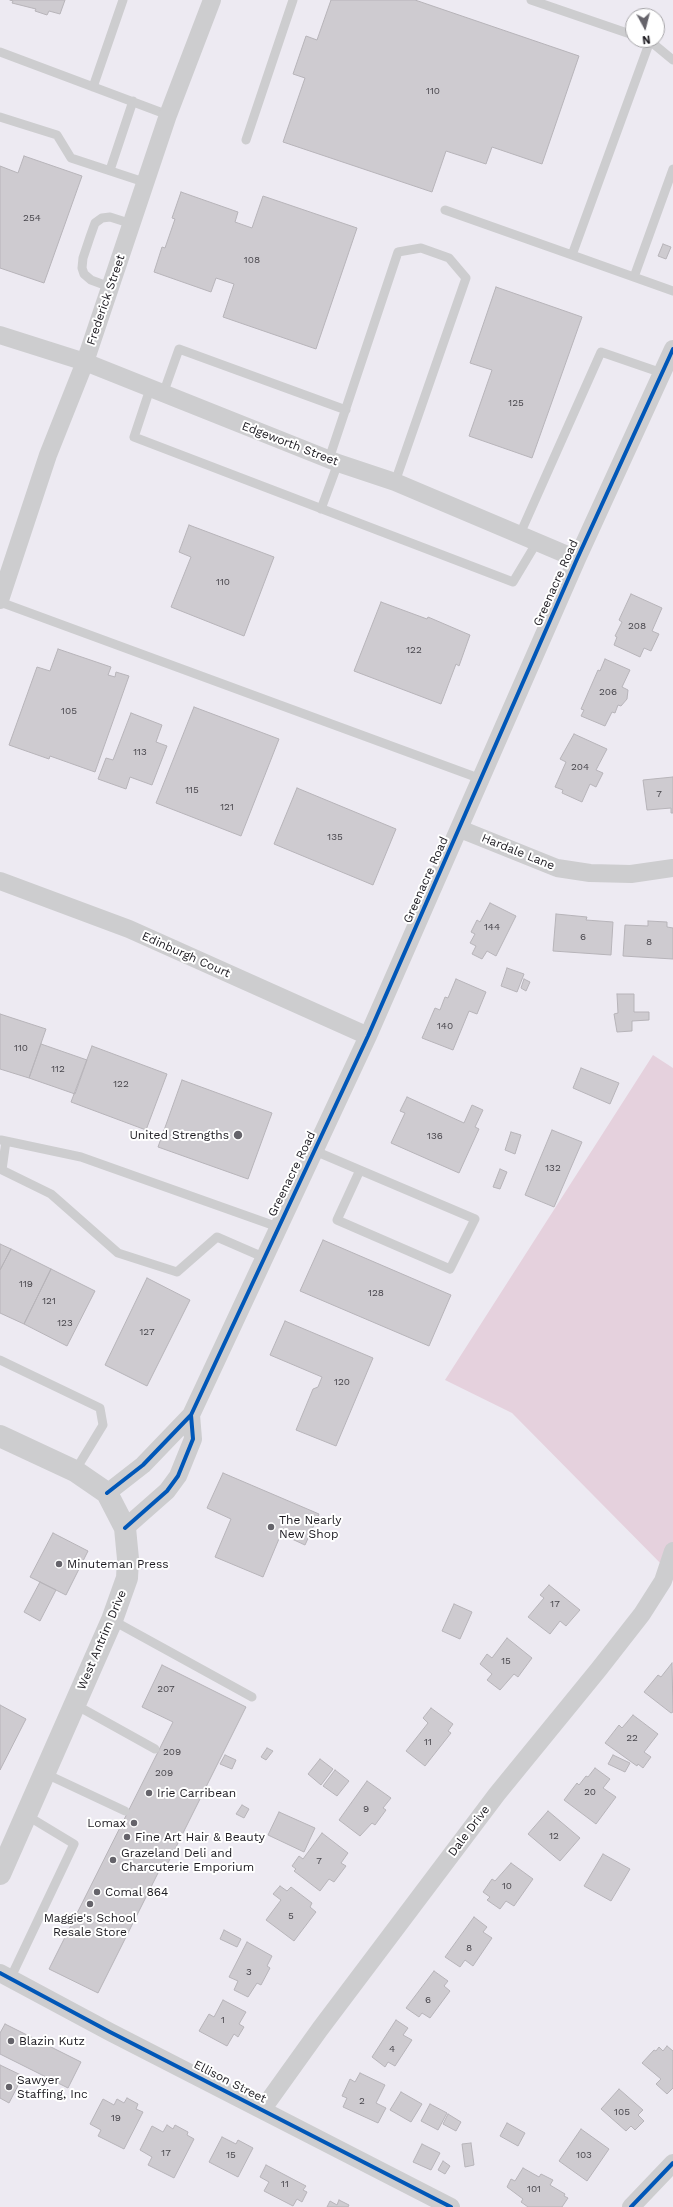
<!DOCTYPE html>
<html>
<head>
<meta charset="utf-8">
<style>
  body { margin:0 }
  #map { position:relative; width:673px; height:2207px; overflow:hidden; background:#edeaf2; font-family:"Work Sans",sans-serif }
  canvas { display:block }
  .north { position:absolute; left:625px; top:8px; width:40px; height:40px; box-sizing:border-box; background:#fff; border:1px solid #a4a3a6; border-radius:50%; rotate:173deg; font-size:11px; font-weight:700; line-height:16px; text-align:center; color:#1c1a20 }
  .north::after { content:''; display:block; margin:auto; width:14px; height:18px; background:#65636a; clip-path:polygon(50% 0,100% 100%,50% 72%,0 100%) }
</style>
</head>
<body>
<div id="map">
<canvas width="673" height="2207"></canvas>
<div class="north">N</div>
</div>
<script>
const g = document.querySelector('canvas').getContext('2d');
g.lineJoin = 'round';
function fill(path, color) {
  g.fillStyle = color;
  g.fill(path, 'evenodd');
}
function shape(rows) {
  const path = new Path2D();
  for (const r of rows) {
    path.moveTo(r[0], r[1]);
    for (let i = 2; i < r.length; i += 2) path.lineTo(r[i], r[i + 1]);
  }
  return path;
}
function trace(path, color, width, dash) {
  g.strokeStyle = color;
  g.lineWidth = width;
  g.lineCap = dash ? 'butt' : 'round';
  g.setLineDash(dash || []);
  g.stroke(path);
}
function write(font, color, halo, rows, align = 'center') {
  g.font = font + ' "Work Sans",sans-serif';
  g.lineWidth = 4;
  g.setLineDash([]);
  g.textBaseline = 'middle';
  g.strokeStyle = halo;
  g.fillStyle = color;
  for (const [text, x, y, turn = 0] of rows) {
    g.save();
    g.translate(x, y);
    g.rotate((+turn || 0) * Math.PI / 180);
    g.textAlign = isNaN(turn) ? turn : align;
    if (halo) g.strokeText(text, 0, 0);
    g.fillText(text, 0, 0);
    g.restore();
  }
}
fill(shape([
  [653,1055,673,1068,673,1576,512,1413,445,1380]
]), '#e5d1dd');
const building = shape([
  [10,0,65,0,60,14,49,11,47,15,35,11,36,9,12,3,13,1,10,0],
  [331,0,415,0,579,56,542,164,492,147,486,164,446,151,432,192,283,142,305,78,293,74,306,36,317,40,331,0],
  [24,156,82,176,44,283,0,268,0,166,18,173,24,156],
  [181,192,238,212,235,222,252,228,263,196,357,228,316,349,223,317,234,284,216,278,211,292,154,272,162,247,165,248,175,219,172,218,181,192],
  [663,244,671,247,666,259,658,256,663,244],
  [496,287,582,317,532,458,469,436,492,370,470,363,496,287],
  [189,525,274,557,244,636,171,607,191,557,179,552,189,525],
  [631,594,662,608,652,631,659,634,651,651,644,648,640,657,614,645,617,637,615,636,622,622,619,620,631,594],
  [381,602,427,619,428,617,470,635,459,666,456,664,441,704,354,671,381,602],
  [58,649,111,667,108,675,115,677,116,672,129,676,95,772,50,756,49,759,9,745,37,667,50,671,58,649],
  [605,659,630,670,622,687,628,690,627,699,621,706,618,705,615,713,612,712,605,726,581,716,584,710,581,709,598,670,600,671,605,659],
  [194,707,279,739,241,836,156,803,194,707],
  [131,713,162,725,156,742,167,746,152,785,130,777,126,789,98,779,106,758,113,760,131,713],
  [574,734,607,749,596,770,603,773,596,787,590,784,582,802,562,793,563,790,555,787,566,762,560,759,574,734],
  [673,777,673,813,671,813,671,808,647,810,643,780,673,777],
  [297,788,396,829,373,885,274,844,297,788],
  [490,903,516,916,496,956,487,951,482,959,472,954,476,946,470,943,475,934,471,932,477,920,480,922,490,903],
  [556,914,587,917,586,920,613,922,611,955,553,951,556,914],
  [648,921,667,922,667,927,673,928,673,959,623,956,625,925,648,926,648,921],
  [507,968,524,974,517,992,501,986,507,968],
  [456,979,486,992,477,1014,469,1011,453,1050,422,1038,435,1008,440,1010,445,997,448,998,456,979],
  [524,979,530,982,526,991,521,988,524,979],
  [617,994,634,994,634,1012,649,1012,649,1020,632,1021,632,1031,617,1032,614,1014,618,1013,617,994],
  [0,1014,46,1029,29,1078,0,1069,0,1014],
  [41,1044,87,1060,75,1094,29,1078,41,1044],
  [92,1046,167,1074,146,1130,71,1102,92,1046],
  [581,1068,619,1083,610,1104,573,1088,581,1068],
  [182,1080,272,1113,248,1179,158,1147,182,1080],
  [407,1097,464,1123,472,1105,483,1110,475,1127,479,1129,459,1173,391,1143,405,1113,400,1111,407,1097],
  [552,1130,582,1142,554,1207,525,1195,552,1130],
  [511,1132,521,1135,515,1154,505,1150,511,1132],
  [500,1169,507,1172,500,1189,493,1187,500,1169],
  [323,1240,451,1295,429,1346,300,1291,323,1240],
  [0,1244,11,1249,0,1270,0,1244],
  [11,1249,51,1269,24,1324,0,1313,0,1270,11,1249],
  [51,1269,95,1291,67,1346,24,1324,51,1269],
  [147,1278,190,1300,147,1386,105,1365,147,1278],
  [285,1321,373,1358,336,1446,296,1430,313,1389,318,1387,322,1377,270,1355,285,1321],
  [223,1473,319,1514,305,1545,281,1534,263,1577,215,1557,231,1519,207,1508,223,1473],
  [53,1533,88,1551,66,1595,30,1577,53,1533],
  [40,1582,56,1590,40,1621,24,1612,40,1582],
  [549,1585,580,1610,566,1626,560,1621,550,1634,528,1617,544,1598,540,1595,549,1585],
  [454,1604,472,1612,460,1639,442,1631,454,1604],
  [507,1638,532,1658,518,1677,514,1674,500,1690,487,1680,492,1674,480,1664,487,1654,492,1658,507,1638],
  [672,1663,673,1712,671,1713,644,1692,658,1675,661,1677,672,1663],
  [162,1665,246,1707,164,1871,160,1869,98,1993,49,1969,173,1722,142,1707,162,1665],
  [0,1705,26,1719,0,1770,0,1705],
  [431,1708,453,1724,448,1731,451,1733,425,1766,406,1751,428,1723,423,1718,431,1708],
  [633,1715,658,1734,644,1752,651,1757,643,1768,638,1764,637,1766,605,1743,619,1725,622,1728,633,1715],
  [267,1748,273,1751,266,1760,261,1757,267,1748],
  [225,1755,236,1760,232,1769,220,1764,225,1755],
  [613,1755,630,1763,625,1772,608,1764,613,1755],
  [320,1759,333,1769,321,1785,308,1774,320,1759],
  [595,1768,610,1779,603,1788,616,1797,596,1824,564,1800,577,1783,579,1785,586,1776,588,1777,595,1768],
  [335,1770,349,1781,337,1796,323,1786,335,1770],
  [367,1781,391,1798,383,1808,386,1810,375,1825,372,1823,360,1836,339,1820,367,1781],
  [242,1805,249,1809,244,1818,236,1814,242,1805],
  [548,1811,580,1838,560,1861,528,1834,548,1811],
  [279,1812,315,1828,304,1852,268,1835,279,1812],
  [322,1833,348,1853,341,1863,346,1866,334,1882,329,1879,320,1891,294,1871,296,1869,292,1866,299,1856,303,1859,322,1833],
  [603,1854,630,1869,611,1901,584,1886,603,1854],
  [511,1863,533,1879,514,1906,506,1901,500,1909,487,1900,490,1897,483,1892,492,1879,495,1881,511,1863],
  [280,1886,287,1891,291,1887,312,1903,310,1907,316,1912,294,1941,266,1920,281,1900,273,1894,280,1886],
  [474,1917,487,1927,483,1932,492,1938,473,1966,465,1960,460,1967,445,1957,474,1917],
  [224,1930,241,1939,237,1947,220,1939,224,1930],
  [247,1942,272,1956,267,1966,270,1968,261,1985,257,1983,248,1997,234,1990,238,1981,229,1977,247,1942],
  [434,1971,448,1981,444,1986,450,1991,430,2018,422,2013,419,2017,406,2008,434,1971],
  [223,2000,246,2012,239,2024,244,2027,238,2037,234,2034,227,2046,199,2031,209,2014,214,2017,223,2000],
  [396,2020,408,2028,403,2035,412,2040,395,2066,388,2062,385,2067,372,2057,396,2020],
  [5,2024,81,2062,68,2088,0,2054,0,2033,5,2024],
  [667,2046,673,2051,673,2088,667,2094,656,2084,661,2079,642,2063,654,2050,656,2051,659,2047,663,2051,667,2046],
  [0,2065,23,2076,9,2103,0,2098,0,2065],
  [360,2073,385,2085,376,2103,386,2108,378,2123,343,2107,347,2098,342,2096,350,2079,355,2082,360,2073],
  [619,2089,643,2110,638,2115,644,2121,635,2130,631,2126,626,2131,601,2109,619,2089],
  [401,2092,422,2104,411,2122,390,2110,401,2092],
  [127,2098,138,2104,136,2109,143,2112,124,2149,98,2136,101,2130,90,2124,103,2099,114,2105,117,2099,124,2103,127,2098],
  [430,2104,447,2113,438,2130,421,2121,430,2104],
  [448,2114,461,2122,456,2131,443,2124,448,2114],
  [507,2123,525,2133,518,2146,500,2136,507,2123],
  [167,2125,173,2129,175,2125,188,2132,187,2135,194,2139,174,2178,148,2165,152,2157,140,2150,152,2126,163,2132,167,2125],
  [581,2129,609,2149,587,2181,559,2161,581,2129],
  [222,2137,236,2144,238,2140,253,2148,238,2177,209,2162,222,2137],
  [471,2143,474,2165,465,2167,462,2144,471,2143],
  [422,2144,440,2153,431,2170,413,2162,422,2144],
  [443,2161,450,2166,445,2174,438,2170,443,2161],
  [266,2165,306,2186,303,2190,307,2192,302,2202,297,2199,293,2206,264,2191,269,2182,260,2177,266,2165],
  [523,2168,539,2177,541,2174,553,2180,550,2185,565,2194,564,2196,568,2198,562,2207,528,2207,521,2202,523,2199,507,2187,511,2179,515,2181,523,2168],
  [339,2200,349,2205,348,2207,327,2207,330,2201,337,2205,339,2200]
]);
fill(building, '#cecbd0');
trace(building, '#b7b4b9', 1);
trace(shape([
  [531,0,633,35],
  [647,40,650,41,572,255,673,291],
  [650,41,673,60],
  [0,52,168,115],
  [93,87,123,0],
  [0,117,57,135,71,158,147,183],
  [246,140,293,0],
  [110,170,133,101],
  [445,210,572,255],
  [634,277,673,169],
  [110,287,91,280,84,274,82,268,83,258,90,237,95,223,102,218,110,217,132,224],
  [150,389,134,437,513,582,537,542],
  [163,394,179,349,346,410],
  [329,459,398,252,421,248,449,258,466,278,395,482],
  [321,509,338,463],
  [520,534,601,352,662,373],
  [0,602,481,779],
  [1,1140,81,1157,278,1227],
  [6,1141,2,1170,51,1194,118,1253,177,1272,217,1237,263,1257],
  [315,1151,475,1219,450,1269,337,1220,360,1170],
  [0,1360,100,1408,103,1425,75,1471],
  [112,1620,252,1697],
  [74,1704,155,1749],
  [44,1773,125,1811],
  [11,1977,74,1844,26,1815]
]), '#cdcdcf', 9);
trace(shape([
  [0,335,85,362,338,463,395,482,577,559],
  [0,600,48,455,85,362,168,115,212,0],
  [460,829,557,868,590,873,631,874,673,868],
  [0,881,129,929,368,1036],
  [107,1493,143,1465,191,1415,368,1036,577,559,673,349],
  [125,1528,167,1491,178,1476,193,1439,191,1415],
  [0,1973,110,2032,451,2207],
  [262,2110,320,2029,497,1794,599,1669,642,1614,663,1581,673,1551],
  [631,2207,673,2163]
]), '#cdcdcf', 18);
trace(shape([
  [0,1436,75,1471,107,1493,125,1528,128,1559,127,1578,112,1620,0,1874]
]), '#cdcdcf', 22);
trace(shape([
  [107,1493,143,1465,191,1415,368,1036,577,559,673,349],
  [125,1528,167,1491,178,1476,193,1439,191,1415],
  [0,1973,110,2032,451,2207],
  [631,2207,673,2163]
]), '#0057b8', 4);
for (const [x, y, r, color] of [
  [238,1135,5,"#65636a"],
  [271,1527,4,"#65636a"],
  [59,1564,4,"#65636a"],
  [149,1793,4,"#65636a"],
  [134,1823,4,"#65636a"],
  [127,1837,4,"#65636a"],
  [113,1860,4,"#65636a"],
  [97,1892,4,"#65636a"],
  [90,1904,4,"#65636a"],
  [11,2041,4,"#65636a"],
  [9,2087,4,"#65636a"]
]) {
  const dot = new Path2D();
  dot.arc(x, y, r, 0, 2 * Math.PI);
  g.fillStyle = color;
  g.fill(dot);
  trace(dot, '#fff', 1.5);
}
write('10px', '#48464c', null, [
  ["110",433,91],
  ["254",32,218],
  ["108",252,260],
  ["125",516,403],
  ["110",223,582],
  ["208",637,626],
  ["122",414,650],
  ["206",608,692],
  ["105",69,711],
  ["113",140,752],
  ["204",580,767],
  ["115",192,790],
  ["7",659,794],
  ["121",227,807],
  ["135",335,837],
  ["144",492,927],
  ["6",583,937],
  ["8",649,942],
  ["140",445,1026],
  ["110",21,1048],
  ["112",58,1069],
  ["122",121,1084],
  ["136",435,1136],
  ["132",553,1168],
  ["119",26,1284],
  ["128",376,1293],
  ["121",49,1301],
  ["123",65,1323],
  ["127",147,1332],
  ["120",342,1382],
  ["17",555,1604],
  ["15",506,1661],
  ["207",166,1689],
  ["22",632,1738],
  ["11",428,1742],
  ["209",172,1752],
  ["209",164,1773],
  ["20",590,1792],
  ["9",366,1809],
  ["12",554,1836],
  ["7",319,1861],
  ["10",507,1886],
  ["5",291,1916],
  ["8",469,1948],
  ["3",249,1972],
  ["6",428,2000],
  ["1",223,2020],
  ["4",392,2049],
  ["2",362,2101],
  ["105",622,2112],
  ["19",116,2118],
  ["17",166,2153],
  ["15",231,2155],
  ["103",584,2155],
  ["11",285,2184],
  ["101",534,2189]
]);
write('12px', '#1c1a20', '#fff', [
  ["Frederick Street",106,300,-71],
  ["Edgeworth Street",290,444,21],
  ["Greenacre Road",556,583,-66],
  ["Hardale Lane",518,852,22],
  ["Greenacre Road",426,880,-66],
  ["Edinburgh Court",186,955,24],
  ["Greenacre Road",292,1174,-64],
  ["West Antrim Drive",102,1640,-67],
  ["Dale Drive",469,1831,-53],
  ["Ellison Street",230,2082,27]
]);
write('12px', '#1c1a20', '#fff', [
  ["United Strengths",229,1135,"right"],
  ["The Nearly",279,1520],
  ["New Shop",279,1534],
  ["Minuteman Press",67,1564],
  ["Irie Carribean",157,1793],
  ["Lomax",126,1823,"right"],
  ["Fine Art Hair & Beauty",135,1837],
  ["Grazeland Deli and",121,1853],
  ["Charcuterie Emporium",121,1867],
  ["Comal 864",105,1892],
  ["Maggie's School",90,1918,"center"],
  ["Resale Store",90,1932,"center"],
  ["Blazin Kutz",19,2041],
  ["Sawyer",17,2080],
  ["Staffing, Inc",17,2094]
], 'left');
</script>
</body>
</html>
